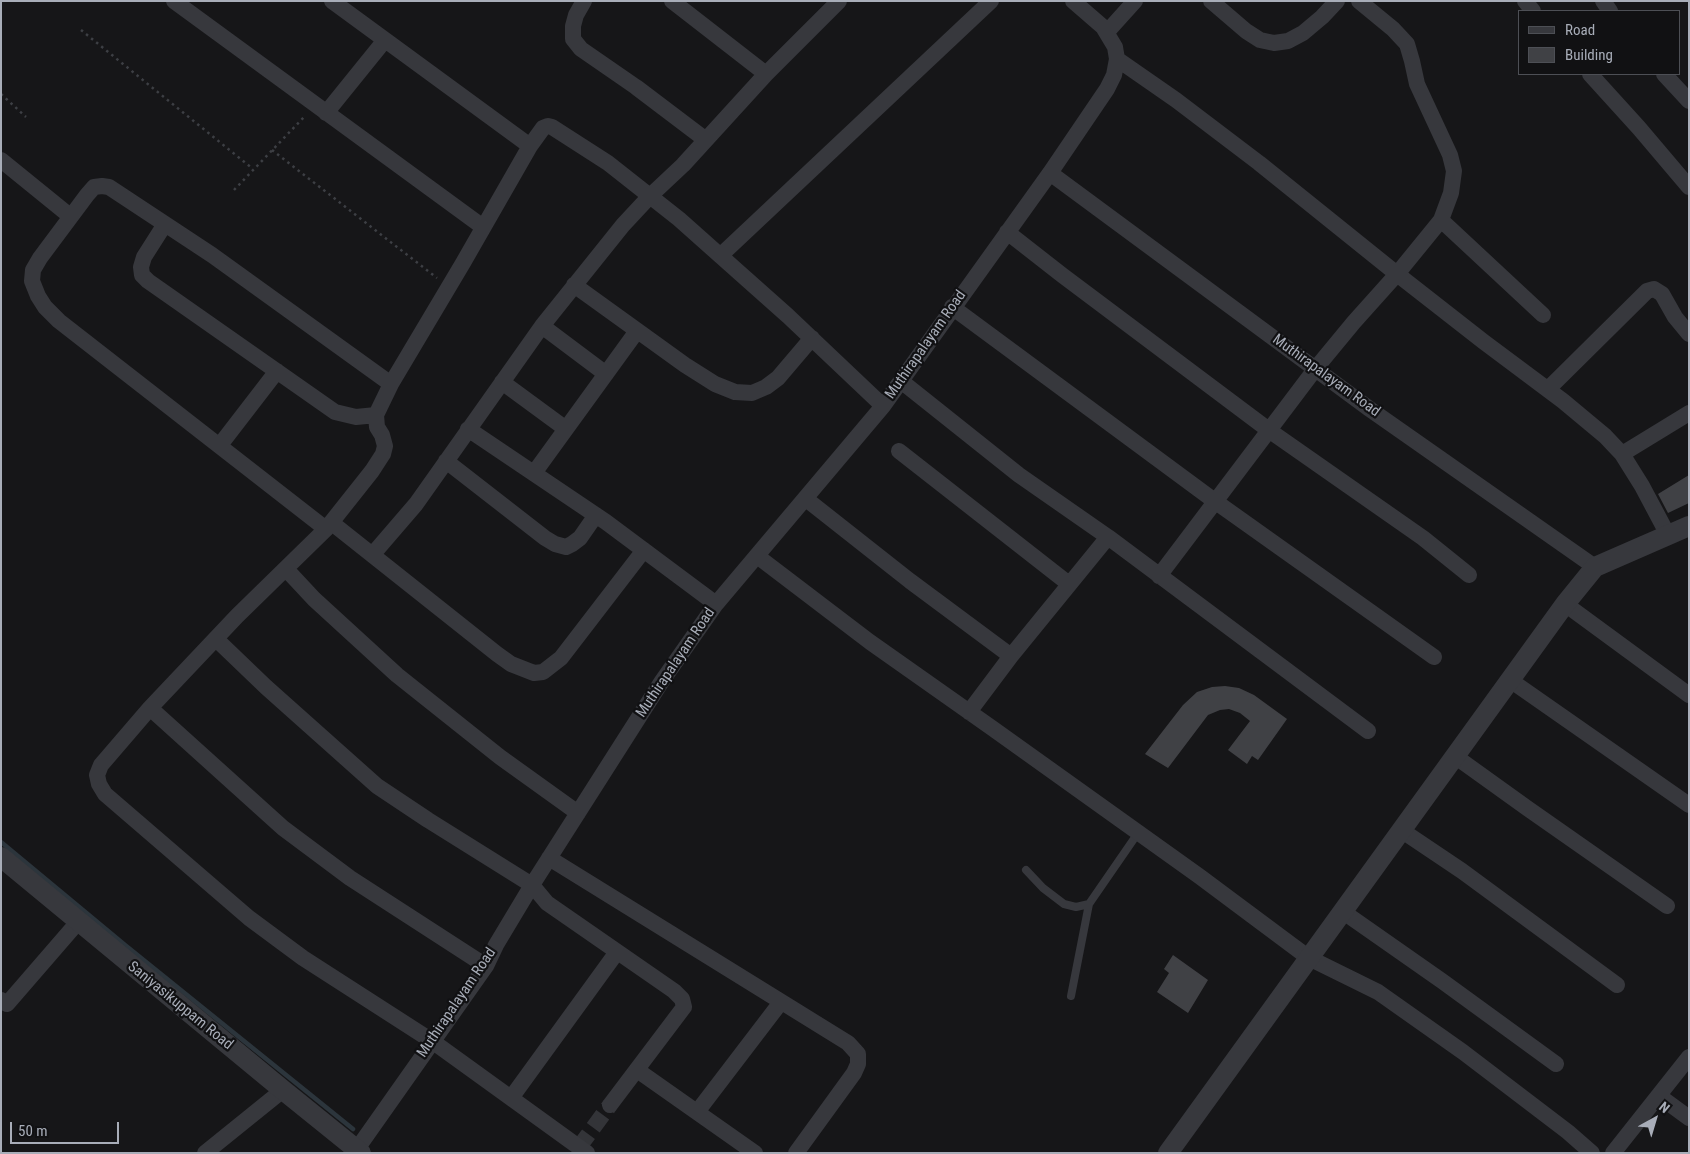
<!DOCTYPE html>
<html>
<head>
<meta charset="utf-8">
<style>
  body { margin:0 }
  #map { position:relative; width:1690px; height:1154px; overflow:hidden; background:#161618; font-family:"Roboto Condensed",sans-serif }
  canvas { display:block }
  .frame { position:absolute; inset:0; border:2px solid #a8adb8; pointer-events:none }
  .legend { position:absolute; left:1518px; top:10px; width:162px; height:65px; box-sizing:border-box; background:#111113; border:1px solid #4d4f55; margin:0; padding:6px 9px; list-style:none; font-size:15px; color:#a8adb8 }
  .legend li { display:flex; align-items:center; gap:10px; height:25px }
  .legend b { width:25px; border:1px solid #4d4f55 }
  .north { position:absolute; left:1630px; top:1094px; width:50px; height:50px; -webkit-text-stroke:4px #111113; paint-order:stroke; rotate:39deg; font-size:14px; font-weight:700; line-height:20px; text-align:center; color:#a8adb8 }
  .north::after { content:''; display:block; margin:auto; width:18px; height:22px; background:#a8adb8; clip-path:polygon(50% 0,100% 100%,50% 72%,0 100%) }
  .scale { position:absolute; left:10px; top:1122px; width:109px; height:22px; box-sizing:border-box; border:2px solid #a8adb8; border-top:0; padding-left:6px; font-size:15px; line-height:18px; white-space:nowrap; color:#a8adb8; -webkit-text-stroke:4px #111113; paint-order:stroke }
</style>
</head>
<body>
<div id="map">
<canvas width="1690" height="1154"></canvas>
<div class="frame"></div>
<ul class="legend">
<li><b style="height:6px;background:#37383d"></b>Road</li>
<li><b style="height:14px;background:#404145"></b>Building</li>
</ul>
<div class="north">N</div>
<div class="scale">50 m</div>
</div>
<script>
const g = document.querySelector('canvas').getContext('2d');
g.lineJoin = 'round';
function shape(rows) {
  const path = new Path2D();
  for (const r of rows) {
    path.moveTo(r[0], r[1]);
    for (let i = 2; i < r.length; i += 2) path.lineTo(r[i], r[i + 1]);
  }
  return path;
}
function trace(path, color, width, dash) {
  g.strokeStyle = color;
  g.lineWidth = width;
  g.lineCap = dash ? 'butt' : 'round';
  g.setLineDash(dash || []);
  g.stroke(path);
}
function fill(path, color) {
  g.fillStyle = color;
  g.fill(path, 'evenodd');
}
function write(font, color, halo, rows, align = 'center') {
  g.font = font + ' "Roboto Condensed",sans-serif';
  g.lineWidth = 4.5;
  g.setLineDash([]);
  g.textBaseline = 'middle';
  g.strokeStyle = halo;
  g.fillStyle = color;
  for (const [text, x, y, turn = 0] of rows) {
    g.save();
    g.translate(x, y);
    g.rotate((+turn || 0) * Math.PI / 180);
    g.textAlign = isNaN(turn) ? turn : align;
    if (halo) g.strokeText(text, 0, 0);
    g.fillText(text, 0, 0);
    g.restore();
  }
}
trace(shape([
  [1,842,125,945,353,1129]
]), '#2c353c', 4.5);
fill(shape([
  [1689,475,1689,503,1668,513,1658,494],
  [1225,686,1239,688,1254,695,1287,719,1258,760,1252,756,1247,764,1228,750,1250,721,1240,713,1229,709,1220,710,1208,715,1168,768,1145,754,1183,705,1197,692,1212,687],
  [1173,955,1208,980,1188,1013,1157,992,1169,973,1164,969]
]), '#404145');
trace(shape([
  [579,1147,610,1105]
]), '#333438', 16, [16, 8]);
trace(shape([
  [81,30,253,169],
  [1,94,26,117],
  [272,150,437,278],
  [234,190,305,116]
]), '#3d3f44', 2.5, [2.5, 4]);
trace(shape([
  [1026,870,1043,888,1064,904,1076,907,1089,904],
  [1071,996,1089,904,1138,833]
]), '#37383d', 8);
trace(shape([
  [174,1,483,227],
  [332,1,530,146],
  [584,1,576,15,573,26,573,39,581,49,636,87,706,140],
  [672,1,766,74],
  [1211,1,1246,31,1260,40,1274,43,1288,41,1303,33,1322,17,1337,1],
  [1525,1,1533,11],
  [1603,1,1610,11],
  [1107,32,1135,1],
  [1117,59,1176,100,1259,163,1397,274,1484,342,1563,401,1605,436,1622,454,1642,486,1668,535],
  [1590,74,1639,128,1689,187],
  [1664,74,1689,101],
  [326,113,385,40],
  [1,160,70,216],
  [1050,173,1371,410,1595,567],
  [1441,220,1543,315],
  [165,224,144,257,141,267,142,275,148,281,335,412,356,417,376,415],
  [1007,232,1062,275,1270,431,1423,538,1469,575],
  [721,255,991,1],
  [574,285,685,365,715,384,735,392,752,393,766,387,778,378,812,338],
  [952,307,1216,502,1434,657],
  [542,326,606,374],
  [901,381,1019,475,1108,537,1368,731],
  [502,382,566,429],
  [1548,389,1647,291,1654,289,1662,294,1675,317,1689,334],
  [468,429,606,522,716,604],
  [220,445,277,371],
  [899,451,1069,584],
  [1622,454,1689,413],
  [446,461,545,538,555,544,566,547,572,544,580,538,596,515],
  [534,473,637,331],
  [806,499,910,581,1011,656],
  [332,523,497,654,511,664,534,673,543,672,561,658,644,550],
  [326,529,59,321,45,307,38,296,32,281,33,270,40,258,87,195,94,187,102,186,109,187,212,255,391,384],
  [373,554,416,504,542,326,623,225,650,196,683,165,766,74,839,1],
  [757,556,870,642,992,728,1199,876,1309,958,1378,992,1463,1052,1568,1132,1592,1153],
  [286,569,314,599,397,675,500,757,578,813],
  [1159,576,1316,368,1354,322,1397,274,1441,220,1451,193,1454,171,1450,155,1417,84,1412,61,1407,44,1393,29,1359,1],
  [1565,604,1689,695],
  [216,639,266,687,377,786,428,820,532,885,547,903,674,991,682,999,684,1007,610,1105],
  [1510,680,1689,805],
  [150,708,283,828,350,878,486,966],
  [969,712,1011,656,1108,537],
  [1456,757,1527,808,1667,906],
  [1401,830,1462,871,1617,985],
  [549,858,848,1043,858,1054,858,1064,854,1073,796,1153],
  [1342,911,1442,981,1556,1064],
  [1,1000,7,1004,78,922],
  [637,1070,755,1153],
  [1659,1096,1689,1118],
  [511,1098,617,952],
  [697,1112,781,1002],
  [357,1149,486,966,496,945,532,885,662,681,716,604,883,406,1050,173,1107,89,1114,75,1117,59,1115,47,1103,27,1073,1],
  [205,1153,283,1090],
  [587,1153,432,1041,303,958,249,918,105,794,99,784,97,775,101,765,150,708,237,616,326,529,372,471,383,454,385,446,382,435,377,427,376,415,391,384,463,263,530,146,543,128,548,126,552,127,608,163,679,219,788,316,883,406],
  [1613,1153,1689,1057]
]), '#37383d', 16);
trace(shape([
  [1,857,283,1090,361,1153],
  [1168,1153,1565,604,1595,567,1689,526]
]), '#37383d', 20);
write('15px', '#a8adb8', '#111113', [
  ["Muthirapalayam Road",926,345,-55],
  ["Muthirapalayam Road",1326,376,36],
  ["Muthirapalayam Road",676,663,-56],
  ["Muthirapalayam Road",457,1003,-56],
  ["Saniyasikuppam Road",180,1006,39]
]);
</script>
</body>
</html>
